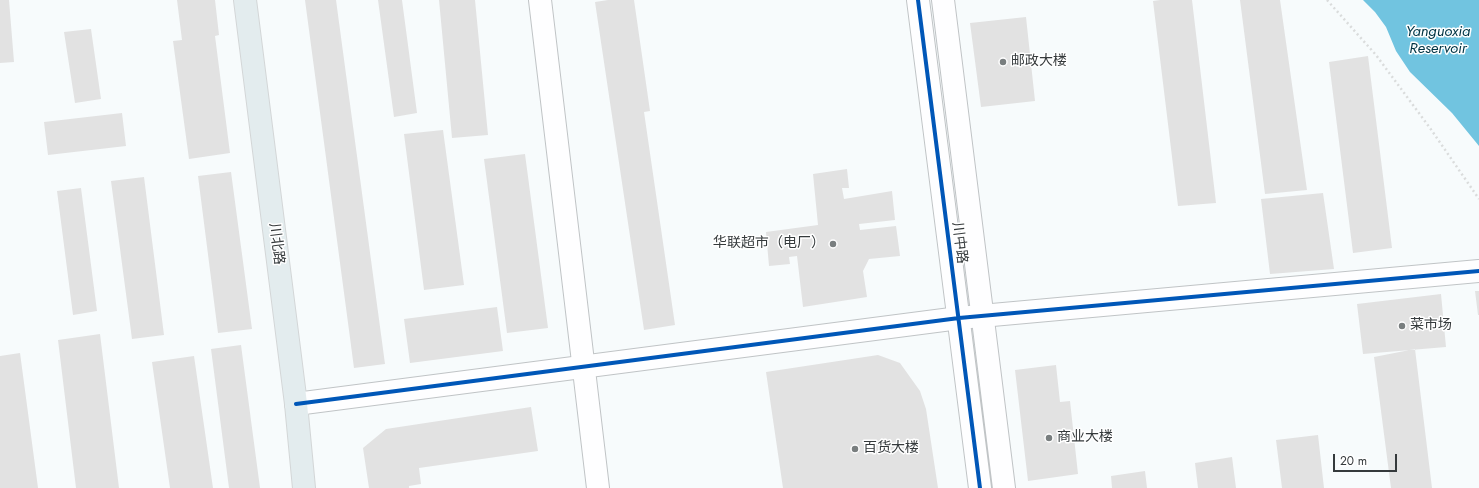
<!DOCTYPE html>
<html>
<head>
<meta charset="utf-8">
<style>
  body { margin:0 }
  #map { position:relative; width:1479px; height:488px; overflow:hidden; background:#f7fbfc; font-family:Jost,sans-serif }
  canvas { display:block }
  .scale { position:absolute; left:1333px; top:454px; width:64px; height:18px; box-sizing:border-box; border:2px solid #353a3c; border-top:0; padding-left:5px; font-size:12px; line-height:14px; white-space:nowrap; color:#353a3c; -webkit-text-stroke:3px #fff; paint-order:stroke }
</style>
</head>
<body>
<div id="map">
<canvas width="1479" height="488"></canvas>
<div class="scale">20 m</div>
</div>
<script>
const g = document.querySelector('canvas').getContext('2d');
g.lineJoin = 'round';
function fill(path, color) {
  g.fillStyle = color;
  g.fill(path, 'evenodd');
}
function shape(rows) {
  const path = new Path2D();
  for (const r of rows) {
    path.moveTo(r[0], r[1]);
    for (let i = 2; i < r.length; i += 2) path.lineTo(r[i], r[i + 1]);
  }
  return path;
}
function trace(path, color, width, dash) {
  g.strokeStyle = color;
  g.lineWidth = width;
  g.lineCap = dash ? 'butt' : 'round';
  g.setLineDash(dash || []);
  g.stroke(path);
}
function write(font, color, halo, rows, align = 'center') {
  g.font = font + ' Jost,"Noto Sans SC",sans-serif';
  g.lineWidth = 3;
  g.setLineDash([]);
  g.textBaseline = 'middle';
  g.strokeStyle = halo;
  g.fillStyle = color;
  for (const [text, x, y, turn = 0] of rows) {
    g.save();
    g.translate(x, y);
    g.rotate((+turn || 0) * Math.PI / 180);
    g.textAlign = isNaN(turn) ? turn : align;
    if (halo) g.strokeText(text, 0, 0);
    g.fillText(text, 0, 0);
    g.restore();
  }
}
fill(shape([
  [1363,0,1479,0,1479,146,1452,113,1410,72,1396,51,1386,27,1375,12]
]), '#71c4e0');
fill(shape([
  [0,0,9,0,14,62,0,63],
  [177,0,215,0,219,35,215,36,230,153,189,159,173,41,182,40],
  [305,0,336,0,385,364,354,368],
  [378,0,402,0,417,113,394,117],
  [439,0,475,0,488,135,452,138],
  [608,0,634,0,650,111,644,112,675,325,644,330,595,2],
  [1160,0,1192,0,1216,203,1178,206,1153,1],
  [1240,0,1280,0,1307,190,1265,194],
  [1026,17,1035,101,981,107,970,23],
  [91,29,101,99,75,103,64,32],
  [1368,56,1392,248,1353,253,1329,62],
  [122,113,126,146,48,155,44,122],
  [443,130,464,285,424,290,404,134],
  [525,154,548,328,507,333,484,159],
  [847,169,849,188,842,188,844,199,892,191,895,220,859,224,860,230,896,226,900,256,869,259,863,271,867,297,803,307,797,256,789,257,790,264,769,266,766,232,818,225,813,174],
  [231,172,252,329,218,333,198,176],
  [144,177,164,335,132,339,111,181],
  [81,188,97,311,73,315,57,191],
  [1323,193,1334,269,1270,274,1261,199],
  [1475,291,1479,291,1479,315,1478,315],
  [1441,294,1446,347,1363,354,1357,304],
  [497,307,503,351,410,363,404,319],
  [100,334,119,488,76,488,58,340],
  [241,345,260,488,229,488,211,349],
  [1415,349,1432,488,1391,488,1374,357],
  [20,353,38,488,0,488,0,356],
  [878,355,900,363,920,391,926,409,938,488,783,488,766,372],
  [194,356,213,488,170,488,152,362],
  [1056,365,1060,402,1070,401,1078,474,1028,481,1015,370],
  [531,407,538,451,419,468,421,484,409,486,409,488,369,488,363,448,386,429],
  [1318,435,1324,488,1282,488,1276,440],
  [1232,457,1236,488,1198,488,1195,463],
  [1145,471,1147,488,1112,488,1111,476]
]), '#e2e2e2');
const minor = shape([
  [296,404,959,318,1479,271]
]);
const tertiary = shape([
  [540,0,598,488],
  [918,0,980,488],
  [943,0,1004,488]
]);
const primary = shape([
  [245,0,296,404,304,488]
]);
trace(minor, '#c0c4c6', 24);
trace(tertiary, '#c0c4c6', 24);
trace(primary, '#d3d6d7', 24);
trace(shape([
  [1327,0,1376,55,1430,128,1479,199]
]), '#dadcdc', 2.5, [2, 3]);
trace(minor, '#fefeff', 22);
trace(tertiary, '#fefeff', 22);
trace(primary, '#e3ecee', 22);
trace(shape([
  [918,0,980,488],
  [296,404,959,318,1479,271]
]), '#0057b8', 4);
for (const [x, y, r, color] of [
  [1003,62,4,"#797e7f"],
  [833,244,4,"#797e7f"],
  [1402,326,4,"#797e7f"],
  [1049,438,4,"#797e7f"],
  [855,449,4,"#797e7f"]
]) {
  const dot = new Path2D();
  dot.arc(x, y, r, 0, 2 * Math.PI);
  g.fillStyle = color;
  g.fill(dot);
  trace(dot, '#fff', 1.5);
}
write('14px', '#353a3c', '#fff', [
  ["邮政大楼",1011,62],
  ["华联超市（电厂）",825,244,"right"],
  ["菜市场",1410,326],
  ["商业大楼",1057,438],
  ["百货大楼",863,449]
], 'left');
write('14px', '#353a3c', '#fff', [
  ["川中路",959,243,83],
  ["川北路",276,244,83]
]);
write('italic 15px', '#003444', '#fff', [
  ["Yanguoxia",1438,32],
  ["Reservoir",1438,49]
]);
</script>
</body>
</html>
